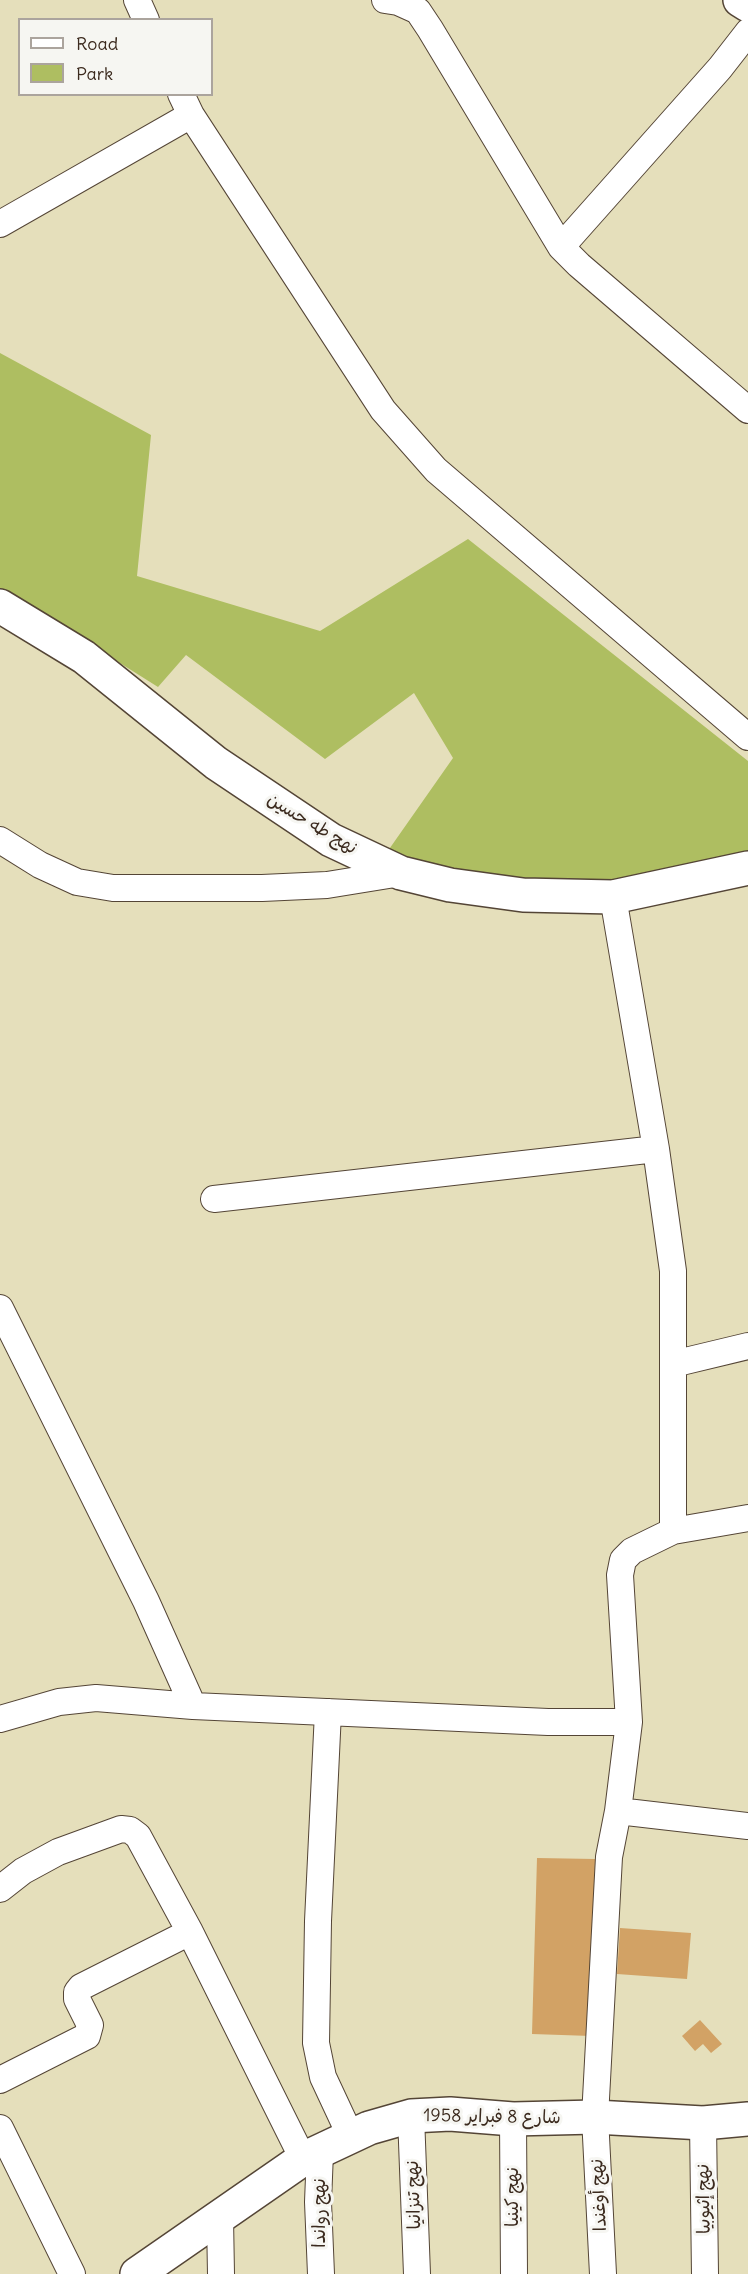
<!DOCTYPE html>
<html>
<head>
<meta charset="utf-8">
<style>
  body { margin:0 }
  #map { position:relative; width:748px; height:2274px; overflow:hidden; background:#e5dfbb; font-family:Delius,sans-serif }
  canvas { display:block }
  .legend { position:absolute; left:18px; top:18px; width:195px; height:78px; box-sizing:border-box; background:#f6f6f2; border:2px solid #aba49d; margin:0; padding:8px 10px; list-style:none; font-size:18px; color:#3b2a1e }
  .legend li { display:flex; align-items:center; gap:12px; height:30px }
  .legend b { width:30px; border:2px solid #aba49d }
</style>
</head>
<body>
<div id="map">
<canvas width="748" height="2274"></canvas>
<ul class="legend">
<li><b style="height:8px;background:#fff"></b>Road</li>
<li><b style="height:16px;background:#aebe61"></b>Park</li>
</ul>
</div>
<script>
const g = document.querySelector('canvas').getContext('2d');
g.lineJoin = 'round';
function fill(path, color) {
  g.fillStyle = color;
  g.fill(path, 'evenodd');
}
function shape(rows) {
  const path = new Path2D();
  for (const r of rows) {
    path.moveTo(r[0], r[1]);
    for (let i = 2; i < r.length; i += 2) path.lineTo(r[i], r[i + 1]);
  }
  return path;
}
function trace(path, color, width, dash) {
  g.strokeStyle = color;
  g.lineWidth = width;
  g.lineCap = dash ? 'butt' : 'round';
  g.setLineDash(dash || []);
  g.stroke(path);
}
function write(font, color, halo, rows, align = 'center') {
  g.font = font + ' Delius,"Playpen Sans Arabic",sans-serif';
  g.lineWidth = 6;
  g.setLineDash([]);
  g.textBaseline = 'middle';
  g.strokeStyle = halo;
  g.fillStyle = color;
  for (const [text, x, y, turn = 0] of rows) {
    g.save();
    g.translate(x, y);
    g.rotate((+turn || 0) * Math.PI / 180);
    g.textAlign = isNaN(turn) ? turn : align;
    if (halo) g.strokeText(text, 0, 0);
    g.fillText(text, 0, 0);
    g.restore();
  }
}
fill(shape([
  [0,353,151,435,137,576,320,631,468,539,748,761,748,864,611,889,446,879,385,855,453,758,414,693,325,759,186,655,158,687,39,612,0,591]
]), '#aebe61');
fill(shape([
  [537,1858,595,1859,591,2036,532,2034],
  [620,1928,691,1933,687,1979,617,1974],
  [700,2020,722,2044,711,2053,703,2044,695,2051,682,2036]
]), '#d2a265');
const street = shape([
  [137,0,146,20],
  [385,0,398,2,418,11,430,29,561,247,579,265,748,410],
  [181,94,191,115,383,410,436,470,748,737],
  [0,224,191,115],
  [561,247,720,68,748,32],
  [0,840,40,865,77,882,113,888,262,888,327,885,401,873],
  [613,897,656,1149,673,1271,673,1531,748,1518],
  [214,1199,656,1149],
  [0,1308,146,1601,193,1706],
  [673,1364,748,1346],
  [328,1712,318,1921,316,2043,323,2077,351,2137],
  [0,1719,59,1702,96,1698,193,1706,548,1722,629,1722],
  [618,1811,748,1826],
  [0,1889,23,1871,58,1852,121,1829,130,1830,138,1836,190,1932,303,2159],
  [0,2080,87,2036,90,2025,77,1999,77,1992,81,1987,190,1932],
  [411,2116,417,2274],
  [513,2119,514,2274],
  [703,2123,705,2274],
  [0,2128,72,2274],
  [320,2152,318,2202,321,2274],
  [220,2218,221,2274],
  [603,2274,595,2117,609,1857,618,1811,629,1722,620,1575,623,1560,632,1551,673,1531]
]);
const secondary = shape([
  [0,606,84,657,216,763,331,840,401,873,450,885,523,895,613,897,748,868],
  [137,2274,303,2159,369,2128,411,2116,450,2114,513,2119,595,2117,703,2123,748,2119]
]);
const primary = shape([
  [740,0,748,5]
]);
trace(street, '#544536', 28);
trace(secondary, '#544536', 36);
trace(primary, '#544536', 36);
trace(street, '#fff', 26);
trace(secondary, '#fff', 33);
trace(primary, '#fff', 33);
write('18px', '#3b2a1e', '#f6f6f2', [
  ["نهج طه حسين",312,824,31],
  ["شارع 8 فبراير 1958",492,2117,1],
  ["نهج تنزانيا",414,2195,-92],
  ["نهج أوغندا",599,2195,-93],
  ["نهج كينيا",513,2197,-90],
  ["نهج إثيوبيا",704,2199,-91],
  ["نهج رواندا",320,2213,-90]
]);
</script>
</body>
</html>
